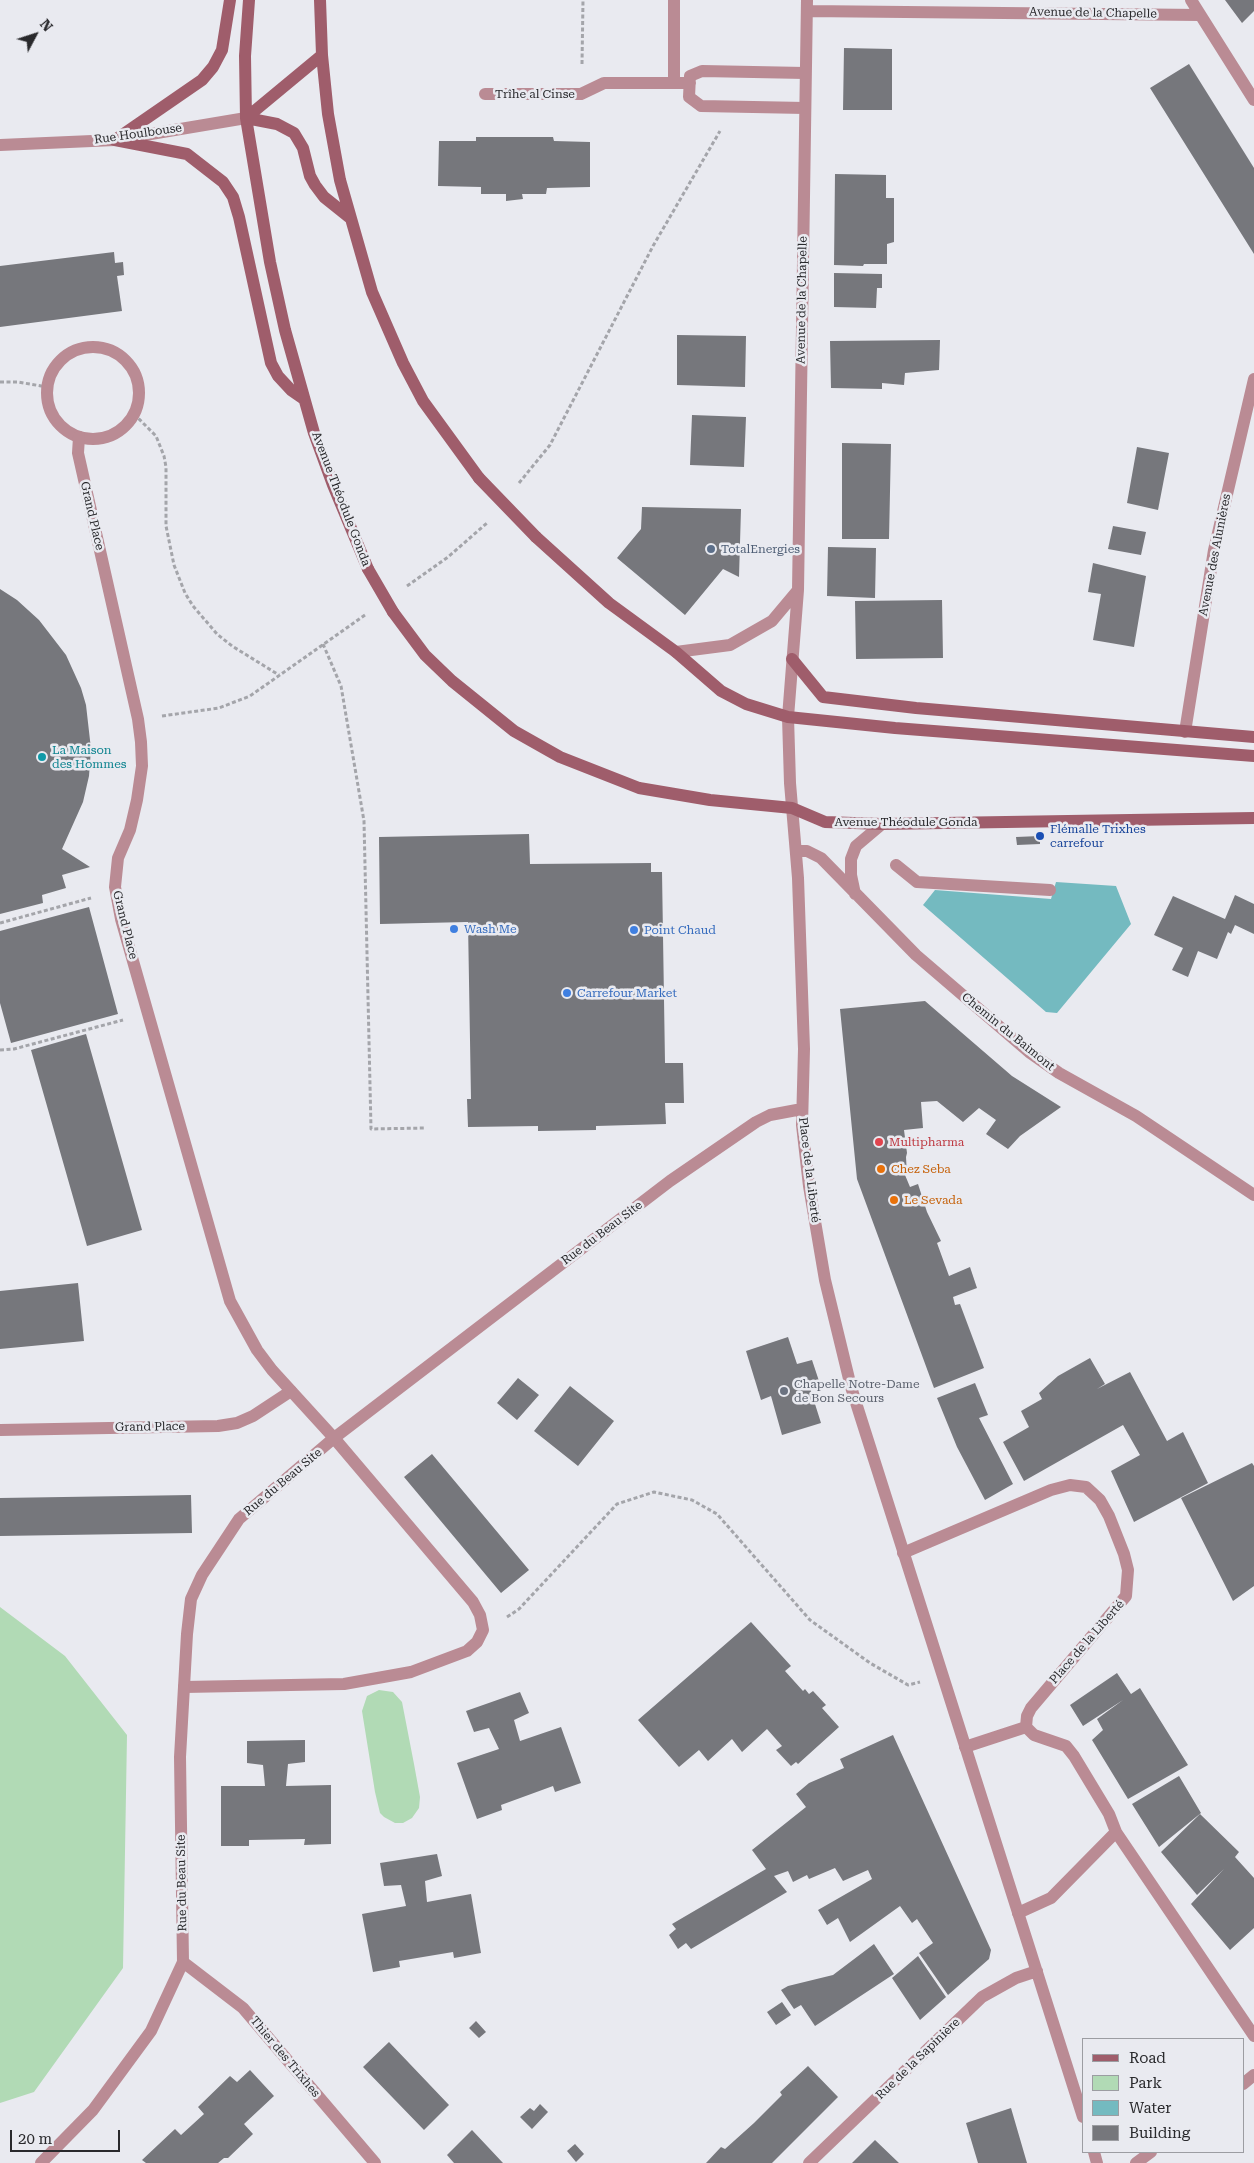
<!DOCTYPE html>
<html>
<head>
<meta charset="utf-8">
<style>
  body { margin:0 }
  #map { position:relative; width:1254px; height:2163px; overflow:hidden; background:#e9eaf0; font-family:"Roboto Serif",serif }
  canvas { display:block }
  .legend { position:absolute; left:1082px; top:2038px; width:162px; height:115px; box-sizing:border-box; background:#e9eaf0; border:1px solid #9c9da2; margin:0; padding:6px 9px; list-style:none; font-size:15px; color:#29292c }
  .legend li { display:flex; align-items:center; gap:10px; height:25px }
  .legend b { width:25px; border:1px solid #9c9da2 }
  .north { position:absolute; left:10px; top:10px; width:50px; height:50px; -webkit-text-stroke:4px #e9eaf0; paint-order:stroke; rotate:50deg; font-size:14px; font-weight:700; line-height:20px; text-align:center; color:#29292c }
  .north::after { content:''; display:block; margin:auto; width:18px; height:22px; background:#29292c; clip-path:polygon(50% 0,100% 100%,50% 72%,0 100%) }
  .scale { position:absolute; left:10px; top:2130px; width:110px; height:22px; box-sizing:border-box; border:2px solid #29292c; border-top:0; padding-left:6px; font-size:15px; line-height:18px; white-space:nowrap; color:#29292c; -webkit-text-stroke:4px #e9eaf0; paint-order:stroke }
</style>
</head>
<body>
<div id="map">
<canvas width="1254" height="2163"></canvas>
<ul class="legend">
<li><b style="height:6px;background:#9f5d6b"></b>Road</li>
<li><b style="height:14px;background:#b1dab5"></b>Park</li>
<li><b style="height:14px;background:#74bac0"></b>Water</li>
<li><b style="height:14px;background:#76777c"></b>Building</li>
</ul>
<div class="north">N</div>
<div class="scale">20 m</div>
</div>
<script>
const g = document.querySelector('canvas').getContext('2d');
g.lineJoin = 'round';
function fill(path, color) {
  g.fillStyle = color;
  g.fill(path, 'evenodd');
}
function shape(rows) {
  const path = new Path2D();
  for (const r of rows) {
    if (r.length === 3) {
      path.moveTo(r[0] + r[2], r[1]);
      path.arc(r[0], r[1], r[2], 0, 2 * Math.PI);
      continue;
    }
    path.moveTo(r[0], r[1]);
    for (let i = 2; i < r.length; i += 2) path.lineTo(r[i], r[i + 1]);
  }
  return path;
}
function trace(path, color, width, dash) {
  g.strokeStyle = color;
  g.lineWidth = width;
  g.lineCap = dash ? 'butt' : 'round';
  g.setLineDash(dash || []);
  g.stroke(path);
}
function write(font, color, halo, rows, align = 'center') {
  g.font = font + ' "Roboto Serif",serif';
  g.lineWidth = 5;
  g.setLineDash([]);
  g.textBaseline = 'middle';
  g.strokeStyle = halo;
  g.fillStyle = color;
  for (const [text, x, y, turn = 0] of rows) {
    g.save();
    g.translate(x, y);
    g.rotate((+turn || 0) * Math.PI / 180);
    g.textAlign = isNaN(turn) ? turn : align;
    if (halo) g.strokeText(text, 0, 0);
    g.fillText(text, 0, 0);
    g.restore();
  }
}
fill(shape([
  [0,1607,65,1656,127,1735,123,1968,34,2092,0,2103],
  [379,1690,393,1692,402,1702,414,1764,420,1797,419,1808,412,1818,403,1823,395,1823,384,1817,380,1813,375,1792,362,1711,367,1696]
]), '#b1dab5');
fill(shape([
  [1056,882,1116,886,1131,924,1057,1013,1046,1012,923,905,935,890,1051,899]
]), '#74bac0');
fill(shape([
  [1225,0,1254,0,1254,11,1242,23],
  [844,48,892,49,892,110,843,110],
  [1189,64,1254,168,1254,254,1150,88],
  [476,137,553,137,554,141,590,142,590,187,547,188,546,194,522,194,523,199,506,201,506,194,481,194,481,187,438,186,439,141,476,141],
  [835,174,886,175,886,198,894,198,894,242,887,244,887,264,864,264,863,266,834,265],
  [114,252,115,263,123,262,124,275,117,276,122,311,0,327,0,266],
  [834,273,882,274,882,288,877,288,876,308,834,307],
  [677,335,746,336,745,387,677,385],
  [940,340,939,370,905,373,904,385,882,383,882,389,831,388,830,341],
  [692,415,746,417,744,467,690,465],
  [842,443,891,444,889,539,842,539],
  [1137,447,1169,453,1158,510,1127,503],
  [642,507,741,509,739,577,723,569,685,615,617,558,641,529],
  [1113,526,1146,532,1141,555,1108,549],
  [828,547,876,548,875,598,827,596],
  [1093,563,1146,576,1134,647,1093,640,1101,594,1088,592],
  [0,589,17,600,39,620,66,655,81,688,86,705,91,749,89,776,83,802,62,849,90,867,62,875,66,888,42,895,43,903,0,914],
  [942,600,943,658,856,659,855,601],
  [529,834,530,864,651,863,651,872,662,872,665,1063,683,1063,684,1103,665,1103,666,1124,596,1126,596,1130,538,1131,538,1126,468,1127,467,1099,471,1099,468,922,380,924,379,837],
  [1040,836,1040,844,1017,845,1016,837],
  [1235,895,1254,904,1254,934,1235,925,1231,934,1228,932,1217,959,1198,951,1188,977,1172,970,1183,948,1154,935,1173,896,1225,919],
  [89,907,118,1014,11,1043,0,1003,0,931],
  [925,1001,1012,1076,1061,1107,1020,1136,1008,1149,986,1134,996,1120,979,1108,963,1122,937,1101,921,1102,923,1128,904,1130,907,1153,906,1157,907,1175,905,1175,910,1187,918,1184,927,1212,941,1241,937,1243,949,1276,970,1267,977,1288,953,1297,955,1305,960,1304,984,1368,934,1388,857,1179,840,1009],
  [86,1034,142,1230,87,1246,31,1050],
  [78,1283,84,1341,0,1349,0,1291],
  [788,1337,797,1364,812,1360,819,1381,809,1385,821,1423,782,1435,771,1396,761,1400,746,1351],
  [1090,1358,1105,1384,1097,1389,1130,1372,1167,1441,1183,1432,1208,1483,1134,1522,1111,1471,1140,1455,1123,1425,1024,1481,1003,1442,1029,1427,1021,1411,1042,1399,1039,1393,1058,1376],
  [518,1378,539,1395,517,1420,497,1403],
  [975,1383,988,1415,979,1418,1013,1484,985,1500,957,1447,937,1398],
  [570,1386,614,1421,578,1466,534,1431],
  [432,1454,529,1570,501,1593,404,1477],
  [1252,1463,1254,1466,1254,1586,1233,1601,1181,1498],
  [191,1495,192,1533,0,1536,0,1498],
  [751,1622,791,1666,785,1671,803,1691,805,1689,809,1694,813,1691,826,1705,822,1708,839,1727,798,1764,796,1762,791,1766,776,1750,782,1746,767,1729,742,1752,732,1739,708,1761,699,1750,679,1767,638,1720],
  [1117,1673,1131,1694,1140,1688,1188,1765,1128,1799,1092,1740,1103,1730,1097,1719,1123,1700,1083,1726,1070,1705],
  [520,1692,529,1713,514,1720,520,1741,561,1727,581,1783,555,1792,553,1786,501,1805,502,1810,477,1819,457,1763,499,1749,489,1728,474,1732,466,1711],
  [893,1735,991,1950,989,1959,948,1995,919,1953,933,1943,917,1919,912,1923,900,1906,850,1942,838,1918,827,1925,818,1910,872,1879,868,1870,843,1881,835,1868,809,1879,807,1875,793,1882,788,1871,774,1876,787,1892,691,1949,686,1943,678,1949,669,1935,676,1929,672,1924,766,1869,752,1850,806,1807,796,1794,809,1783,844,1768,840,1759],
  [305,1740,305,1762,288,1764,286,1786,331,1785,331,1844,304,1845,305,1839,249,1840,249,1846,221,1846,221,1786,265,1786,263,1765,247,1763,247,1741],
  [1179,1776,1201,1813,1159,1847,1132,1804],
  [1200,1814,1239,1852,1235,1857,1254,1878,1254,1928,1230,1950,1191,1904,1224,1869,1197,1895,1161,1852],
  [437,1854,442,1876,425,1881,427,1902,471,1894,481,1953,454,1958,453,1952,399,1961,400,1967,373,1972,362,1914,406,1906,401,1885,384,1886,380,1863],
  [874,1944,894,1974,815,2026,801,2005,794,2009,781,1990,788,1986,833,1975],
  [918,1956,946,1997,920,2020,892,1978],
  [782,2002,791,2015,776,2025,767,2012],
  [476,2021,486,2032,479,2038,469,2028],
  [389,2042,449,2105,424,2130,363,2067],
  [808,2066,838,2097,772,2163,706,2163,721,2147,725,2149,754,2123,782,2095,780,2092],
  [250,2070,274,2096,244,2124,253,2134,228,2158,224,2158,218,2163,146,2163,142,2160,175,2129,181,2135,204,2114,198,2107,230,2076,237,2082],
  [540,2104,548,2112,532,2129,520,2117,530,2108,534,2111],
  [1011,2108,1027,2163,978,2163,966,2123],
  [472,2130,503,2163,454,2163,447,2155],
  [875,2140,899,2163,852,2163],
  [575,2144,584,2154,576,2162,567,2151]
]), '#76777c');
trace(shape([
  [582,64,583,0],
  [0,382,18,382,47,387],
  [134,414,156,436,164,456,166,467,166,526,174,565,185,593,193,606,217,634,232,646,279,675],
  [519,483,550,445,653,246,720,131],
  [407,586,448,557,487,523],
  [323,644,341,686,364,821,371,1129,425,1128],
  [162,716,219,708,250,696,365,615],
  [0,923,91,898],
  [0,1050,14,1049,123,1020],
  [507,1617,519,1609,617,1504,654,1492,692,1500,717,1514,810,1620,870,1663,908,1685,920,1682]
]), '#a4a5aa', 3, [4, 2.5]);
trace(shape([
  [674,82,674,0],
  [485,94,581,94,604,83,690,83],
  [805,108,701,106,689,97,690,76,702,71,805,73],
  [93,393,46],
  [896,865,917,882,1050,890],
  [0,1430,218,1426,237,1423,253,1416,291,1391],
  [903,1553,1051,1490,1070,1485,1086,1487,1100,1500,1109,1516,1124,1554,1128,1570,1126,1596,1031,1708,1027,1716,1026,1727,1034,1735,1066,1746,1074,1756,1109,1814,1116,1832,1254,2036],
  [184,1687,344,1684,411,1672,467,1651,477,1642,483,1630,480,1615,473,1602,334,1438],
  [965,1747,1026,1727],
  [1018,1913,1051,1898,1116,1832],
  [1243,2084,1254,2075],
  [1136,2163,1151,2152]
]), '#ba8b94', 12);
trace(shape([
  [807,0,798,590,788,717,790,783,798,878,804,1049,802,1125,809,1186,825,1280,851,1387,1083,2117],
  [1191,0,1254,100],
  [807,11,1200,15],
  [0,145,115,140,246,118],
  [79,437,78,453,138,719,141,742,142,766,137,800,130,830,118,858,115,887,121,919,230,1301,257,1350,272,1370,334,1438],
  [676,652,730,645,772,621,798,590],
  [1185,732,1214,550,1254,379],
  [796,851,807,851,821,858,916,955,1029,1052,1059,1073,1136,1116,1254,1195],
  [855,894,851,875,851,859,856,846,882,824],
  [183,1962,243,2008,375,2163],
  [1094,2152,1097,2163],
  [41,2163,93,2110,151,2031,183,1962,180,1757,187,1634,191,1599,202,1575,239,1519,334,1438,670,1181,756,1122,770,1115,802,1109],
  [809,2163,982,1997,1016,1978,1037,1971]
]), '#ba8b94', 12);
trace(shape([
  [249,0,245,56,246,118,270,262,285,330,314,433,333,485,368,569],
  [320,0,322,55,328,114,340,180,372,292,403,363,423,401,479,478],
  [246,118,277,124,294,133,303,148,310,176,315,185,324,197,349,217],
  [246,118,322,55],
  [115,140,187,154,223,182,233,197,239,217,271,363,278,376,291,390,304,399],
  [115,140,202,80,213,67,222,50,230,0],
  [536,537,609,603,676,652,721,691,746,704,788,717,895,728,1254,756],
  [393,612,425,655,452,681,514,731,560,757,639,788,710,800,792,808,825,822,882,824,1254,818],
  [792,659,823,697,916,708,1254,737]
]), '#9f5d6b', 12);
trace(shape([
  [479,478,536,537],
  [368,569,393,612]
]), '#9f5d6b', 12);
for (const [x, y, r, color] of [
  [711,549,5,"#5c6f8a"],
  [42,757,5,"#0f9aa8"],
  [1040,836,5,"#1a4fb4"],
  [454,929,5,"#3f7fe0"],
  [634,930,5,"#3f7fe0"],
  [567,993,5,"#3f7fe0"],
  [879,1142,5,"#e0444e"],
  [881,1169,5,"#e8710a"],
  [894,1200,5,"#e8710a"],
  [784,1391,5,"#6b7280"]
]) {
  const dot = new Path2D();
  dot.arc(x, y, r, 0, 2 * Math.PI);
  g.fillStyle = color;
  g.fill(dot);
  trace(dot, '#e9eaf0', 2);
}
write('12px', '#29292c', '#e9eaf0', [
  ["Avenue de la Chapelle",1093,13,1],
  ["Trîhe al Cinse",535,94],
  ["Rue Houlbouse",138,134,-8],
  ["Avenue de la Chapelle",802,300,-89],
  ["Avenue Théodule Gonda",341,499,69],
  ["Grand Place",92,516,77],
  ["Avenue des Alunières",1215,555,-79],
  ["Avenue Théodule Gonda",906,822],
  ["Grand Place",125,925,76],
  ["Chemin du Baimont",1008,1032,39],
  ["Place de la Liberté",809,1170,83],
  ["Rue du Beau Site",602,1233,-37],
  ["Grand Place",150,1427,-1],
  ["Rue du Beau Site",283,1482,-40],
  ["Place de la Liberté",1087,1642,-49],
  ["Rue du Beau Site",182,1883,-91],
  ["Thier des Trixhes",285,2057,50],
  ["Rue de la Sapinière",918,2059,-44]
]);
write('12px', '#4e5e75', '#e9eaf0', [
  ["TotalEnergies",721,549]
], 'left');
write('12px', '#0d838f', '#e9eaf0', [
  ["La Maison",52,750],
  ["des Hommes",52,764]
], 'left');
write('12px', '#164399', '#e9eaf0', [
  ["Flémalle Trixhes",1050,829],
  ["carrefour",1050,843]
], 'left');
write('12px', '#366cbe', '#e9eaf0', [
  ["Wash Me",464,929],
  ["Point Chaud",644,930],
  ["Carrefour Market",577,993]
], 'left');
write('12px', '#be3a42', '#e9eaf0', [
  ["Multipharma",889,1142]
], 'left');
write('12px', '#c56008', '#e9eaf0', [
  ["Chez Seba",891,1169],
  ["Le Sevada",904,1200]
], 'left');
write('12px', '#5b616d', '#e9eaf0', [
  ["Chapelle Notre-Dame",794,1384],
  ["de Bon Secours",794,1398]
], 'left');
</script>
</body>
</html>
